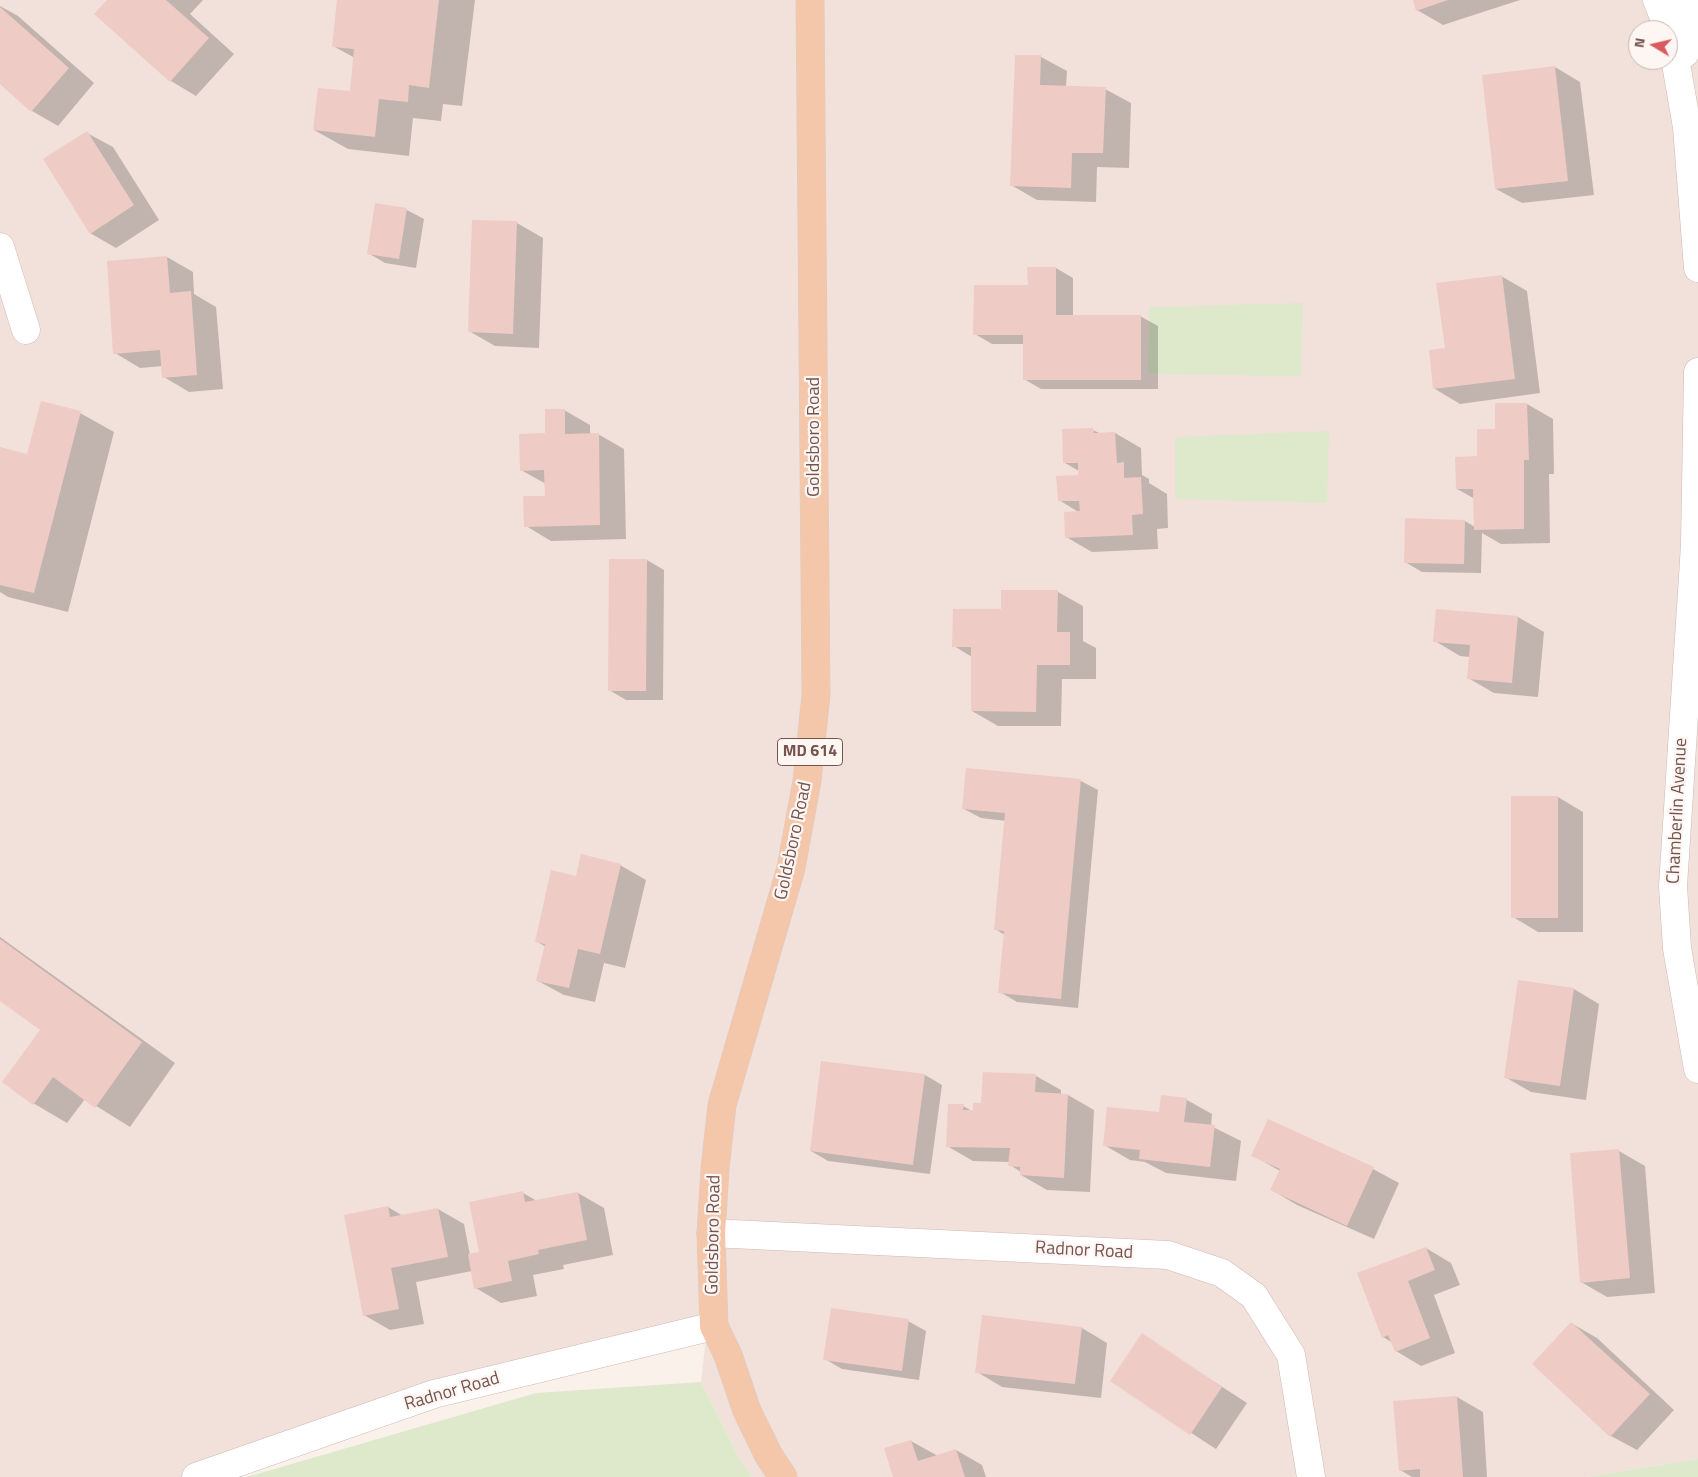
<!DOCTYPE html>
<html>
<head>
<meta charset="utf-8">
<style>
  body { margin:0 }
  #map { position:relative; width:1698px; height:1477px; overflow:hidden; background:#fbf1eb; font-family:"Titillium Web",sans-serif }
  canvas { display:block }
  .north { position:absolute; left:1628px; top:20px; width:50px; height:50px; box-sizing:border-box; background:#fef6f2; border:1px solid #c7b5b1; border-radius:50%; rotate:279deg; font-size:14px; font-weight:700; line-height:20px; text-align:center; color:#755450 }
  .north::after { content:''; display:block; margin:auto; width:18px; height:22px; background:#da5b5f; clip-path:polygon(50% 0,100% 100%,50% 72%,0 100%) }
</style>
</head>
<body>
<div id="map">
<canvas width="1698" height="1477"></canvas>
<div class="north">N</div>
</div>
<script>
const g = document.querySelector('canvas').getContext('2d');
g.lineJoin = 'round';
function fill(path, color) {
  g.fillStyle = color;
  g.fill(path, 'evenodd');
}
function shape(rows) {
  const path = new Path2D();
  for (const r of rows) {
    path.moveTo(r[0], r[1]);
    for (let i = 2; i < r.length; i += 2) path.lineTo(r[i], r[i + 1]);
  }
  return path;
}
function trace(path, color, width, dash) {
  g.strokeStyle = color;
  g.lineWidth = width;
  g.lineCap = dash ? 'butt' : 'round';
  g.setLineDash(dash || []);
  g.stroke(path);
}
function write(font, color, halo, rows, align = 'center') {
  g.font = font + ' "Titillium Web",sans-serif';
  g.lineWidth = 4.5;
  g.setLineDash([]);
  g.textBaseline = 'middle';
  g.strokeStyle = halo;
  g.fillStyle = color;
  for (const [text, x, y, turn = 0] of rows) {
    g.save();
    g.translate(x, y);
    g.rotate((+turn || 0) * Math.PI / 180);
    g.textAlign = isNaN(turn) ? turn : align;
    if (halo) g.strokeText(text, 0, 0);
    g.fillText(text, 0, 0);
    g.restore();
  }
}
fill(shape([
  [0,0,1698,0,1698,1459,1587,1477,752,1477,739,1458,701,1382,707,1328,196,1477,0,1477],
  [1638,30,1668,30,1668,60,1638,60]
]), '#f2e1da');
fill(shape([
  [1303,303,1301,376,1148,374,1149,307],
  [1329,431,1327,503,1175,499,1175,437],
  [701,1382,739,1458,752,1477,247,1477,536,1393],
  [1698,1459,1698,1477,1587,1477]
]), '#dee8ca');
fill(shape([
  [108,0,203,0,190,14,234,54,196,96,171,81],
  [338,0,475,0,462,106,443,104,441,121,413,118,409,156,348,149,314,130,351,93,355,58,333,46],
  [1414,0,1520,0,1443,25,1417,10],
  [0,6,18,16,94,83,58,126,32,111,0,83],
  [1016,56,1041,57,1067,71,1066,87,1105,89,1131,103,1129,168,1097,167,1096,202,1037,200,1011,185],
  [1555,67,1580,82,1594,195,1522,203,1496,189],
  [87,133,113,147,159,220,116,248,90,233],
  [407,210,424,219,416,268,385,263,368,253],
  [473,221,517,223,543,238,539,348,495,346,469,331],
  [167,257,193,272,194,294,216,307,223,389,189,392,164,377,163,366,140,368,115,353],
  [1056,268,1073,278,1073,316,1140,316,1158,326,1158,389,1041,389,1024,379,1024,344,992,344,975,334],
  [1501,276,1527,291,1540,393,1460,404,1435,389,1446,349],
  [1527,404,1553,419,1554,474,1549,474,1550,543,1501,544,1482,533,1481,573,1422,572,1405,562,1465,521,1475,527,1475,499,1457,489,1497,430,1497,405],
  [564,410,590,425,590,434,598,434,624,449,626,539,551,541,526,526,546,497,546,484,521,470],
  [80,413,114,432,68,612,8,597,0,592,0,449,28,456],
  [1093,430,1101,434,1115,433,1141,448,1142,475,1149,479,1149,483,1167,494,1168,528,1157,529,1158,549,1092,552,1066,537,1080,513,1059,500,1080,476,1079,471,1065,463],
  [647,560,664,570,663,700,626,700,609,690],
  [1058,592,1083,606,1083,641,1096,648,1096,679,1062,679,1061,726,998,726,972,711,972,657,954,646,1002,611],
  [1437,610,1518,617,1544,632,1538,697,1494,693,1468,678,1470,657,1460,656,1435,641],
  [1081,781,1098,790,1078,1008,1017,1002,1000,992,1005,935,995,929,1006,821,981,818,964,809],
  [1558,797,1583,812,1583,932,1538,932,1513,917],
  [620,865,646,880,625,968,604,963,595,1002,564,995,538,981,546,947,536,941,577,878],
  [0,937,175,1063,130,1127,85,1099,67,1123,33,1103,42,1030,0,999],
  [1574,989,1599,1004,1586,1100,1531,1092,1505,1077],
  [925,1075,942,1085,930,1174,828,1161,811,1151],
  [1036,1076,1061,1090,1061,1095,1068,1095,1094,1110,1090,1192,1047,1190,1021,1175,1021,1172,1010,1165,1010,1162,973,1161,947,1146,963,1106,974,1112,982,1105],
  [1187,1100,1212,1114,1211,1126,1241,1141,1236,1181,1166,1173,1145,1162,1130,1160,1104,1145],
  [1619,1151,1645,1166,1655,1293,1607,1297,1581,1282],
  [1252,1155,1373,1169,1399,1183,1374,1239,1297,1205,1272,1190,1280,1171],
  [523,1193,537,1201,578,1193,604,1208,613,1255,563,1265,564,1269,533,1275,537,1296,501,1303,476,1288,472,1271,416,1282,424,1324,390,1330,364,1315,388,1207,403,1216,438,1209,464,1224,470,1255,480,1253],
  [1426,1248,1451,1263,1460,1285,1434,1295,1455,1353,1421,1366,1396,1351,1393,1343,1383,1337,1359,1274],
  [908,1321,926,1331,919,1380,842,1369,825,1359],
  [1571,1323,1597,1338,1674,1410,1637,1450,1611,1436],
  [1082,1328,1107,1343,1101,1398,1002,1387,977,1372],
  [1142,1335,1247,1403,1216,1449,1111,1381],
  [1457,1397,1483,1412,1487,1477,1412,1477,1400,1470],
  [911,1441,938,1456,956,1450,982,1465,986,1477,894,1477,886,1449]
]), '#0003');
fill(shape([
  [107,0,166,0,209,38,170,82,94,14],
  [337,0,439,0,429,88,409,85,408,102,379,99,375,137,313,130,318,88,350,91,354,49,332,47],
  [1413,0,1448,0,1416,11],
  [0,7,69,68,31,112,0,84],
  [1015,55,1041,55,1040,85,1106,87,1103,153,1072,153,1071,188,1010,186],
  [1555,66,1568,181,1495,189,1482,75],
  [87,131,134,205,90,234,43,159],
  [375,203,407,208,399,259,367,254],
  [472,220,517,221,513,334,468,332],
  [167,256,170,293,191,291,197,375,162,378,160,350,113,354,107,261],
  [1027,267,1056,267,1056,315,1141,315,1141,380,1023,380,1023,335,973,335,974,285,1028,285],
  [1502,275,1515,379,1433,389,1429,350,1445,348,1436,283],
  [41,401,81,411,34,593,0,585,0,447,27,454],
  [1495,403,1527,403,1529,460,1524,460,1524,529,1474,530,1473,489,1456,489,1455,457,1477,456,1477,429,1495,429],
  [545,409,565,409,565,434,599,433,600,525,524,527,523,496,545,496,544,470,520,471,519,434,545,433],
  [1093,428,1094,433,1115,432,1117,463,1124,462,1124,478,1141,477,1143,514,1132,515,1133,535,1065,538,1064,512,1080,511,1079,501,1058,501,1056,476,1078,475,1078,463,1063,463,1062,429],
  [1405,518,1465,520,1464,564,1404,563],
  [609,559,647,559,646,691,608,691],
  [1001,590,1058,590,1057,632,1070,632,1070,665,1037,665,1036,712,971,711,971,647,952,647,953,609,1001,609],
  [1436,609,1518,616,1512,683,1467,679,1470,645,1433,642],
  [966,768,1081,779,1061,999,998,993,1004,931,994,930,1005,813,962,809],
  [1511,796,1558,796,1558,918,1511,918],
  [581,854,621,864,600,954,578,949,569,988,536,981,545,944,535,942,551,870,576,876],
  [0,939,142,1042,95,1108,53,1077,33,1105,2,1082,40,1030,0,1001],
  [1518,980,1574,988,1560,1086,1504,1078],
  [821,1061,925,1074,913,1165,810,1151],
  [983,1072,1036,1074,1035,1092,1068,1094,1064,1178,1020,1175,1020,1167,1008,1166,1010,1148,946,1147,948,1104,964,1104,963,1110,973,1110,973,1103,981,1103],
  [1161,1095,1187,1098,1184,1122,1215,1125,1210,1167,1139,1159,1140,1150,1103,1146,1107,1107,1159,1112],
  [1268,1119,1374,1167,1347,1226,1270,1190,1280,1169,1251,1156],
  [1619,1149,1630,1278,1580,1283,1570,1153],
  [523,1191,525,1202,578,1192,587,1240,538,1250,539,1254,508,1261,512,1281,474,1289,468,1254,479,1252,469,1202],
  [388,1206,390,1217,438,1208,448,1257,391,1268,399,1309,363,1316,344,1215],
  [1426,1247,1435,1270,1408,1281,1430,1338,1395,1352,1388,1335,1382,1338,1357,1273],
  [831,1308,909,1319,902,1371,823,1360],
  [982,1315,1082,1327,1075,1384,975,1373],
  [1571,1322,1650,1394,1610,1437,1532,1364],
  [1142,1333,1222,1387,1190,1435,1110,1381],
  [1457,1396,1463,1477,1420,1477,1420,1469,1399,1471,1393,1401],
  [911,1440,918,1461,956,1449,965,1477,893,1477,884,1448]
]), '#efcbc5');
const street = shape([
  [1657,0,1671,35,1687,127,1698,268],
  [1684,0,1685,53],
  [0,247,26,330],
  [1698,372,1695,545,1673,886,1677,948,1698,1069],
  [711,1233,1168,1255,1222,1273,1254,1296,1291,1355,1311,1477],
  [196,1477,434,1394,714,1326]
]);
const primary = shape([
  [783,1477,769,1456,747,1411,728,1355,714,1326,711,1233,715,1169,722,1105,791,868,807,781,816,695,810,0]
]);
trace(street, '#cfb9b4', 29);
trace(primary, '#d8cfce', 29);
trace(street, '#fff', 28);
trace(primary, '#f4c6aa', 28);
for (const [x, y, w] of [
  [810,752,65]
]) {
  const box = new Path2D();
  box.roundRect(x - w / 2, y - 13.5, w, 27, 4);
  g.fillStyle = '#fef6f2';
  g.fill(box);
  trace(box, '#755450', 1);
}
write('bold 16px', '#755450', null, [
  ["MD 614",810,752]
]);
write('18px', '#755450', '#fef6f2', [
  ["Goldsboro Road",815,437,-90],
  ["Chamberlin Avenue",1678,811,-87],
  ["Goldsboro Road",794,841,-78],
  ["Goldsboro Road",714,1235,-89],
  ["Radnor Road",1084,1251,3],
  ["Radnor Road",452,1392,-16]
]);
</script>
</body>
</html>
